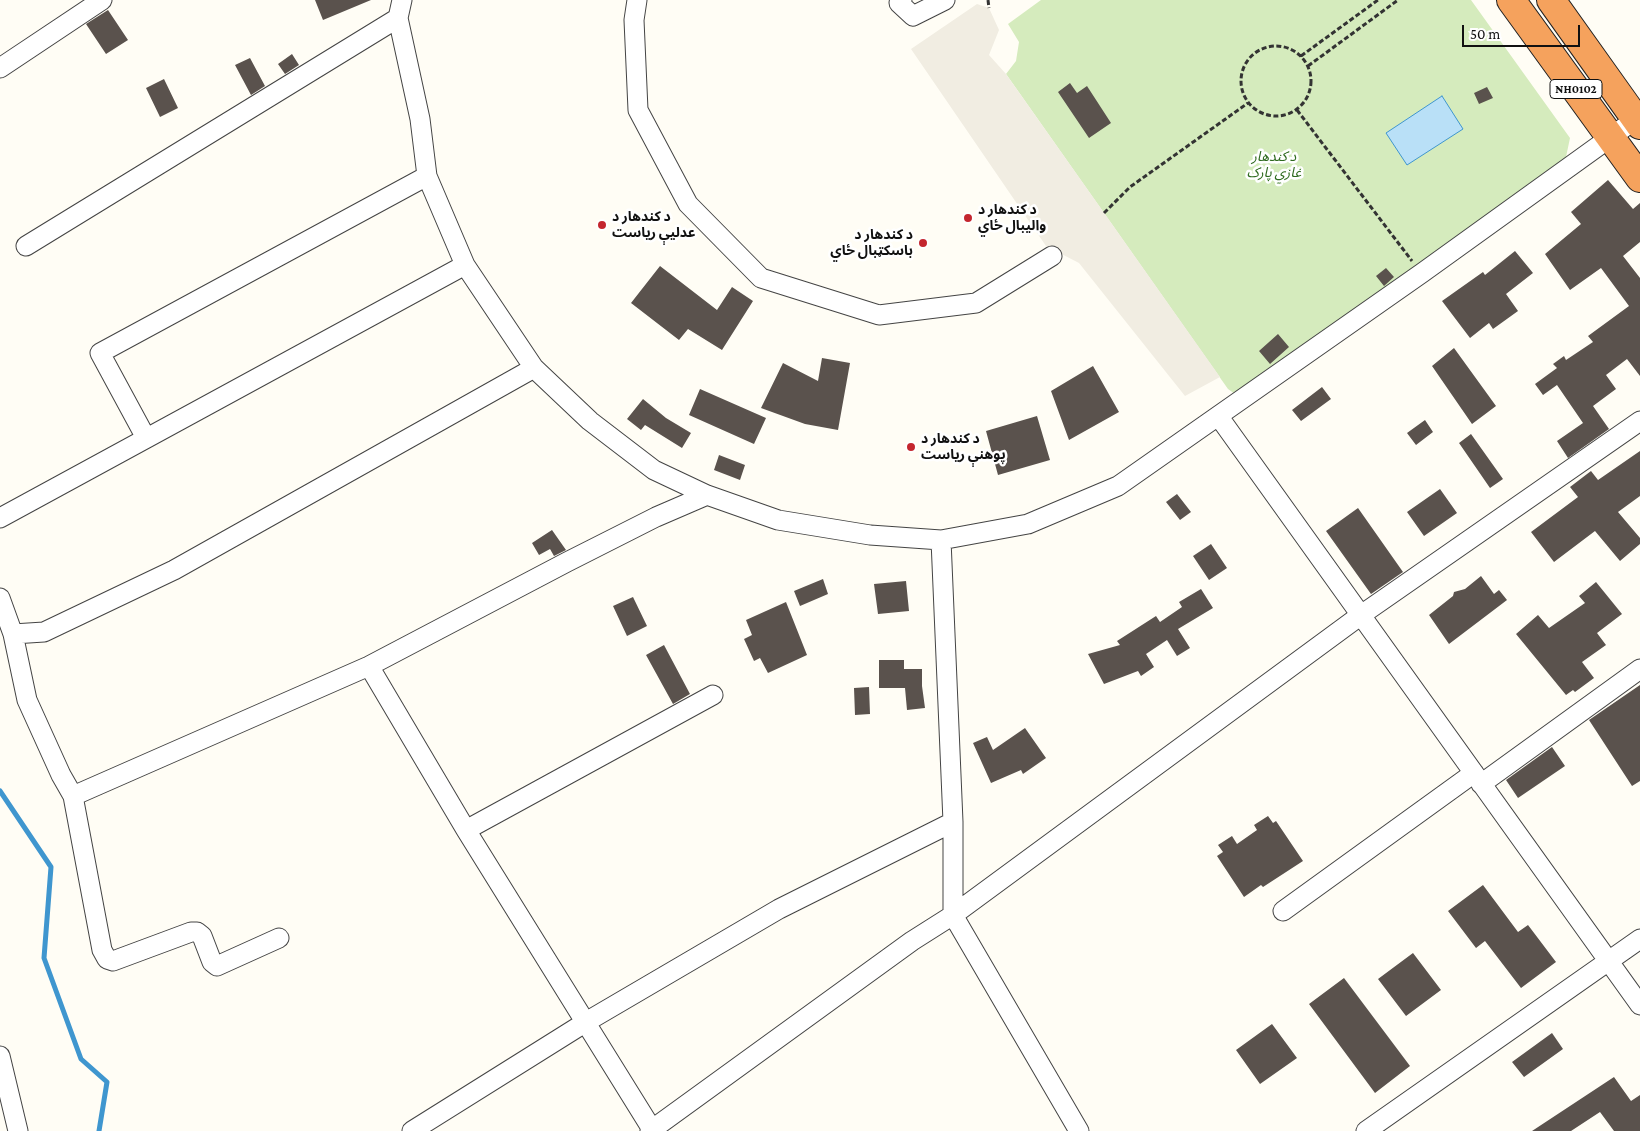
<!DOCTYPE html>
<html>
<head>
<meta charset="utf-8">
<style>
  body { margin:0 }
  #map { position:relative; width:1640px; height:1131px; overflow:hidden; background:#fffdf5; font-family:"Crimson Pro",serif }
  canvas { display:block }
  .scale { position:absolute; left:1462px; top:25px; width:118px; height:22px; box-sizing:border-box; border:2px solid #111; border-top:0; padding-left:6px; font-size:15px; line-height:18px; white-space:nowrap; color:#111; -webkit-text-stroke:4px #fff; paint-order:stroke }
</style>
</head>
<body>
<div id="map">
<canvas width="1640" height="1131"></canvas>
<div class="scale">50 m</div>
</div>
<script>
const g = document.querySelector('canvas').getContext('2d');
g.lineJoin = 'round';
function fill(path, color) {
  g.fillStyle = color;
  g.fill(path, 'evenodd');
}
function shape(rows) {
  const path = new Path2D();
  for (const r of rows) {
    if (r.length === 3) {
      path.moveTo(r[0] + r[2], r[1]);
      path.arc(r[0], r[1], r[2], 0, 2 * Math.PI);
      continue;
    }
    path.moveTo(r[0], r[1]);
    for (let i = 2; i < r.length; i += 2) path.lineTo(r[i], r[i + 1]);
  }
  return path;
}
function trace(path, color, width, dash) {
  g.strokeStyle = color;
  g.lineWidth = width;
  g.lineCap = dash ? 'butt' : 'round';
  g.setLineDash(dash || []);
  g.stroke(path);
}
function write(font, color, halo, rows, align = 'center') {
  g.font = font + ' "Crimson Pro","Noto Sans Arabic",serif';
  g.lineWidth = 5;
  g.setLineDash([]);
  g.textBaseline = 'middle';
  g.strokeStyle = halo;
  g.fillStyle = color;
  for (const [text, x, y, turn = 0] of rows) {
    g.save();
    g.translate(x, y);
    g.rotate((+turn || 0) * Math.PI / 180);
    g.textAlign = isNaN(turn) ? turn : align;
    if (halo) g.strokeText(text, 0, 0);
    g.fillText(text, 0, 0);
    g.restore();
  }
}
fill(shape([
  [1041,0,1471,0,1570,138,1566,157,1241,393,1235,394,1228,389,1006,74,1016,61,1019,42,1008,24]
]), '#d5ebbd');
fill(shape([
  [977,4,989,8,999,30,989,55,1006,74,1220,377,1185,396,1079,263,1046,246,911,49]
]), '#f1ede2');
const water = shape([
  [1442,96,1463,129,1407,165,1386,133,1442,96]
]);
fill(water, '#b9e0f7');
trace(water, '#3f96cf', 1);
trace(shape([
  [0,791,51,867,44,958,81,1059,107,1082,99,1131]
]), '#3f96cf', 5);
fill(shape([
  [315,0,371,0,323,20],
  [108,10,128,40,106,54,86,24],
  [292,54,299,65,285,74,278,64],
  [250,58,265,86,251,95,235,65],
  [164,79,178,108,160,117,146,88],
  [1070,83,1077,93,1087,86,1111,123,1089,138,1058,92],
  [1487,87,1493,98,1479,104,1474,93],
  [1608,180,1633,209,1640,203,1640,242,1623,256,1640,278,1640,376,1627,359,1606,375,1616,389,1593,406,1609,429,1568,458,1557,441,1583,423,1557,385,1543,395,1535,384,1557,368,1553,364,1564,356,1566,360,1593,342,1588,336,1629,306,1601,268,1570,290,1545,254,1581,224,1571,212],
  [1515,251,1533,273,1506,294,1518,311,1493,329,1489,323,1470,338,1442,301,1483,272,1485,275],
  [660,266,717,310,732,287,753,301,722,350,688,329,679,340,631,303],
  [1386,268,1394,277,1384,286,1376,276],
  [1278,334,1289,347,1270,364,1259,351],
  [1454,348,1496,406,1472,424,1432,366],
  [822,358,850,363,838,430,805,424,761,408,783,363,818,381],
  [1093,366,1119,412,1069,440,1051,391],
  [1322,387,1331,399,1301,421,1292,410],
  [700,389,766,418,754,444,689,415],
  [643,399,666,418,691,433,682,448,645,425,641,430,627,419],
  [1037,416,1050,460,998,475,986,431],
  [1425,420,1433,432,1416,445,1407,433],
  [1471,434,1503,479,1490,488,1459,443],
  [1640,451,1640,496,1618,512,1640,538,1640,544,1620,561,1595,531,1554,562,1531,532,1578,497,1570,487,1591,471,1598,480],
  [719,455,745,465,740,480,714,470],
  [1440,489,1457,513,1424,536,1407,512],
  [1177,494,1191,512,1180,520,1166,502],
  [1358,508,1403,572,1371,594,1326,531],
  [552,530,566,550,554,556,550,549,539,555,532,543],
  [1211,544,1227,568,1209,580,1193,556],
  [1481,576,1494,594,1499,590,1507,600,1449,644,1429,615,1453,596,1454,592,1465,589],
  [823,579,828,594,800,606,794,591],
  [906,581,909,611,878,614,874,584],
  [1596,582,1622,614,1597,633,1606,645,1582,662,1594,678,1575,692,1573,690,1566,695,1516,634,1538,615,1549,628,1585,603,1579,596],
  [1201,589,1213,608,1178,629,1190,648,1177,656,1167,640,1146,654,1154,667,1141,676,1138,671,1104,684,1088,654,1120,645,1117,641,1156,616,1160,622,1182,607,1179,602],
  [633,597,647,626,627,636,613,606],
  [786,602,807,655,768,673,760,658,754,661,744,639,752,635,746,620],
  [664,645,690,694,673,704,646,655],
  [879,660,904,660,904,669,922,669,922,686,925,708,907,710,905,688,879,688],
  [1640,685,1640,781,1632,786,1589,720],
  [869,687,870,714,855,715,854,688],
  [1025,728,1046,758,1023,774,1021,770,991,783,973,743,987,737,993,750],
  [1552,747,1565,766,1518,798,1506,780],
  [1268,816,1273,823,1276,821,1303,861,1263,887,1261,885,1244,897,1217,856,1223,852,1218,845,1232,836,1237,844,1257,830,1254,825],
  [1483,885,1518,932,1528,925,1556,962,1521,988,1485,941,1476,948,1448,911],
  [1413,953,1441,990,1406,1016,1378,979],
  [1344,978,1410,1066,1375,1093,1309,1004],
  [1272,1024,1297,1058,1260,1084,1236,1050],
  [1552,1033,1563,1049,1524,1077,1512,1062],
  [1614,1077,1631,1101,1640,1095,1640,1131,1614,1131,1600,1112,1571,1131,1532,1131]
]), '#5a524d');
const minor = shape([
  [402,0,398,18,420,119,427,176,465,265,534,368,590,421,654,470,707,495,778,520,870,535,941,540,1028,524,1118,486,1422,273,1640,116],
  [637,0,634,20,638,110,688,204,761,278,879,315,976,303,1052,256],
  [902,0,899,3,913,16,945,0],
  [0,68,102,0],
  [26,246,398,18],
  [1219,417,1640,1005],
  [146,438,100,353,427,176],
  [0,518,465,265],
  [941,540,953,822,953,915,1079,1131],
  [0,598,13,634,27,700,61,775,73,796,102,950,107,959,113,961,191,932,197,932,202,936,212,962,217,966,279,938],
  [13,634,44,632,174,570,534,368],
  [369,666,466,830,653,1131],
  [1481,784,1640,669],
  [73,796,369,666,567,562,656,517,707,495],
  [466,830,713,695],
  [1283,911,1474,773],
  [0,1056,18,1131],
  [412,1131,586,1022,779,909,953,822],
  [650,1131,912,941,953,915,1361,615,1640,421],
  [1366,1131,1640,939]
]);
const highway = shape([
  [1511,0,1640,178],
  [1551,0,1640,125]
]);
trace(minor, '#444', 21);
trace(highway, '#222', 30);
trace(shape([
  [988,0,989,8],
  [1276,81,35],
  [1301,56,1378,0],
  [1308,66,1398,0],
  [1297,110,1412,261],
  [1104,213,1130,187,1248,103]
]), '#333', 3, [5, 2.5]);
trace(minor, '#fff', 19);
trace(highway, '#f5a25d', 28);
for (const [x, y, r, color] of [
  [968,218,5,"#c4262e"],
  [602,225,5,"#c4262e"],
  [923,243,5,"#c4262e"],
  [911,447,5,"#c4262e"]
]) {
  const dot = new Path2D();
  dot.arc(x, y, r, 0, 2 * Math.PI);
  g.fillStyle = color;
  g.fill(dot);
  trace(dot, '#fff', 2);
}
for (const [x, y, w] of [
  [1576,89,52]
]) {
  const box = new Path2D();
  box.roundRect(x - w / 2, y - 9.5, w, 19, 4);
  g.fillStyle = '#fff';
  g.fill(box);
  trace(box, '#111', 1);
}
write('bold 12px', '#111', null, [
  ["NH0102",1576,89]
]);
write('italic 14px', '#2f6b1f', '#fff', [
  ["د کندهار",1274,157],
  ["غازي پارک",1274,173]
]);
write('bold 14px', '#111', '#fff', [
  ["د کندهار د",978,210],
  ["واليبال ځاي",978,226],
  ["د کندهار د",612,217],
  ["عدلیې رياست",612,233],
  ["د کندهار د",913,235,"right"],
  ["باسکټبال ځاي",913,251,"right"],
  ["د کندهار د",921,439],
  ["پوهنې رياست",921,455]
], 'left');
</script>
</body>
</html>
